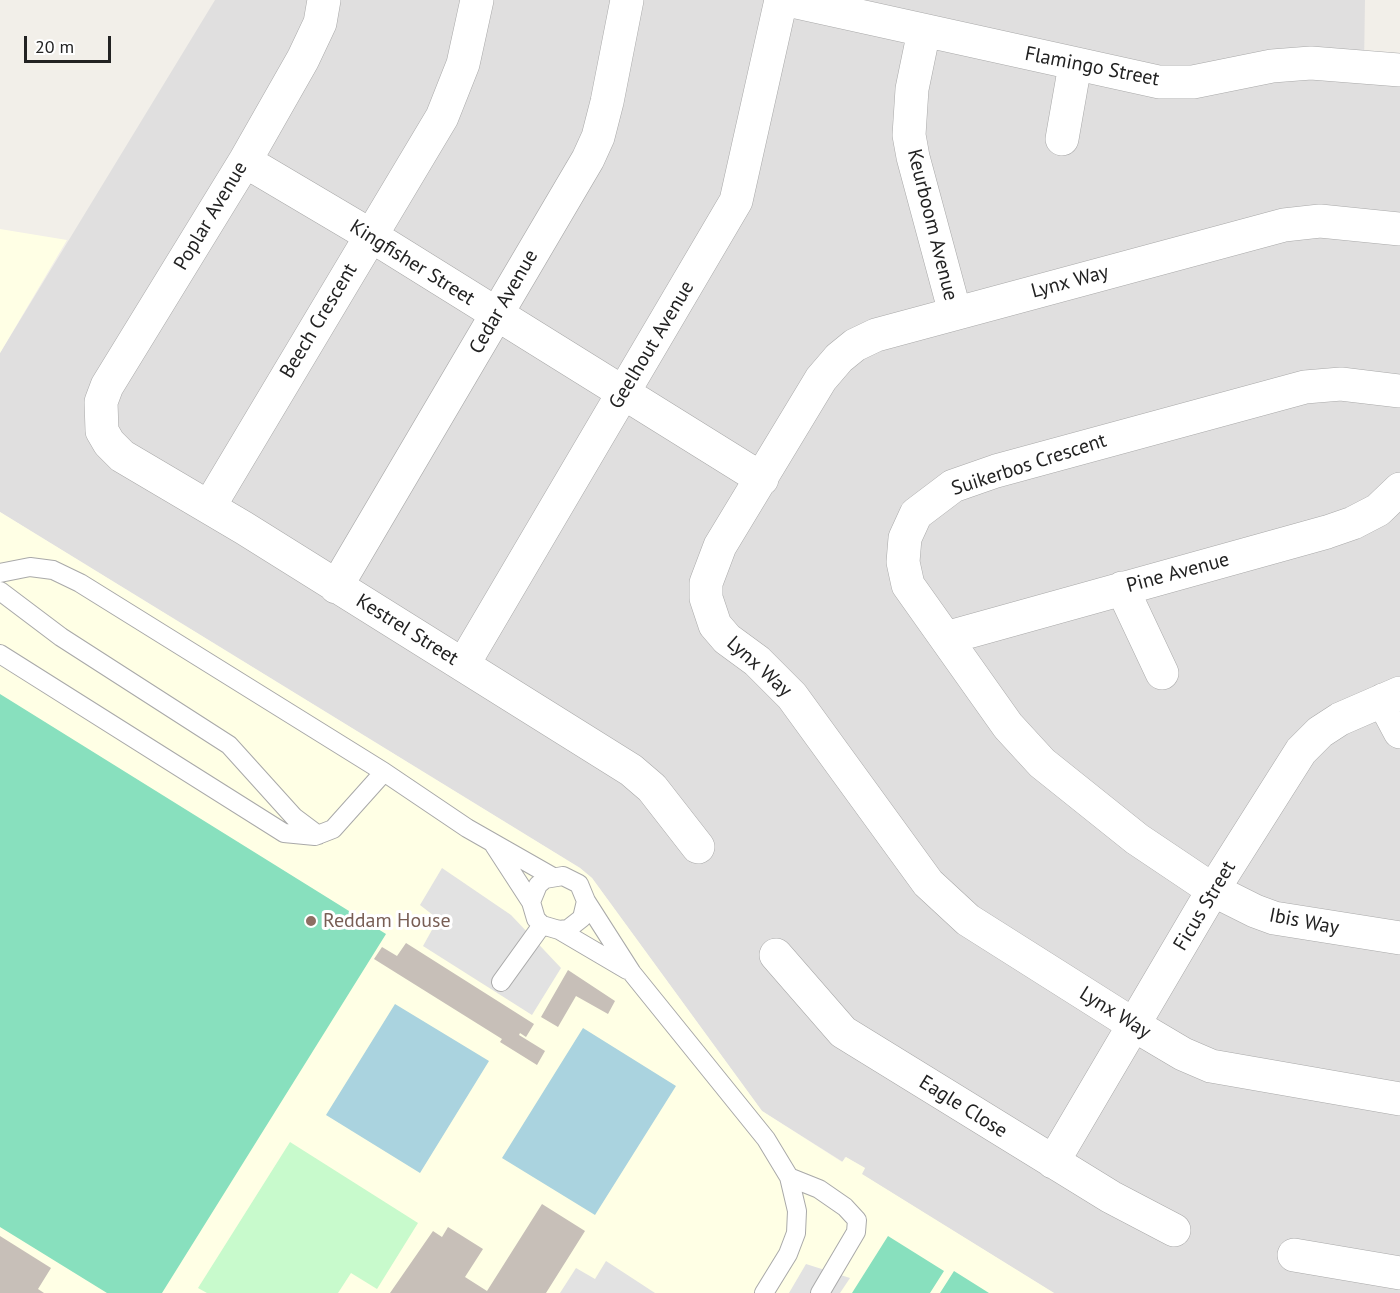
<!DOCTYPE html>
<html>
<head>
<meta charset="utf-8">
<style>
  body { margin:0 }
  #map { position:relative; width:1400px; height:1293px; overflow:hidden; background:#f2efe9; font-family:"PT Sans",sans-serif }
  canvas { display:block }
  .scale { position:absolute; left:24px; top:36px; width:87px; height:27px; box-sizing:border-box; border:3px solid #222; border-top:0; padding-left:8px; font-size:18px; line-height:21px; white-space:nowrap; color:#222; -webkit-text-stroke:4px #fff; paint-order:stroke }
</style>
</head>
<body>
<div id="map">
<canvas width="1400" height="1293"></canvas>
<div class="scale">20 m</div>
</div>
<script>
const g = document.querySelector('canvas').getContext('2d');
g.lineJoin = 'round';
function fill(path, color) {
  g.fillStyle = color;
  g.fill(path, 'evenodd');
}
function shape(rows) {
  const path = new Path2D();
  for (const r of rows) {
    path.moveTo(r[0], r[1]);
    for (let i = 2; i < r.length; i += 2) path.lineTo(r[i], r[i + 1]);
  }
  return path;
}
function trace(path, color, width, dash) {
  g.strokeStyle = color;
  g.lineWidth = width;
  g.lineCap = dash ? 'butt' : 'round';
  g.setLineDash(dash || []);
  g.stroke(path);
}
function write(font, color, halo, rows, align = 'center') {
  g.font = font + ' "PT Sans",sans-serif';
  g.lineWidth = 6;
  g.setLineDash([]);
  g.textBaseline = 'middle';
  g.strokeStyle = halo;
  g.fillStyle = color;
  for (const [text, x, y, turn = 0] of rows) {
    g.save();
    g.translate(x, y);
    g.rotate((+turn || 0) * Math.PI / 180);
    g.textAlign = isNaN(turn) ? turn : align;
    if (halo) g.strokeText(text, 0, 0);
    g.fillText(text, 0, 0);
    g.restore();
  }
}
fill(shape([
  [215,0,1365,0,1364,65,1400,70,1400,1293,1054,1293,861,1174,865,1168,845,1157,843,1162,762,1111,592,878,580,868,0,512,0,353]
]), '#e0dfdf');
fill(shape([
  [0,229,67,240,0,353],
  [0,512,580,868,592,878,762,1111,842,1162,846,1157,865,1168,862,1174,1054,1293,0,1293]
]), '#ffffe5');
fill(shape([
  [290,1142,418,1223,377,1289,351,1273,338,1293,207,1293,198,1288]
]), '#c8facc');
fill(shape([
  [0,694,386,934,162,1293,107,1293,0,1227],
  [888,1236,944,1271,930,1293,852,1293],
  [954,1271,989,1293,940,1293]
]), '#88e0be');
fill(shape([
  [442,868,511,915,561,968,532,1015,423,946,438,919,420,905],
  [606,1261,655,1293,560,1293,576,1268,595,1279],
  [806,1264,850,1278,840,1293,789,1293]
]), '#e2e2e2');
fill(shape([
  [395,1004,489,1061,420,1173,326,1115],
  [583,1028,676,1086,595,1215,502,1158]
]), '#aad3df');
fill(shape([
  [406,943,534,1024,526,1037,520,1033,519,1035,545,1051,537,1065,500,1042,502,1039,374,959,382,947,397,956],
  [568,970,615,1001,608,1014,576,996,558,1027,541,1017],
  [542,1204,585,1231,546,1293,390,1293,433,1231,442,1237,448,1227,483,1249,465,1277,487,1291],
  [0,1236,51,1268,38,1289,44,1293,0,1293]
]), '#c7bfb8');
const lane = shape([
  [0,573,30,567,53,570,80,583,384,772,467,828,553,877],
  [0,591,61,637,229,745,294,817,318,835],
  [0,654,284,833,315,836,333,829,384,772],
  [494,845,531,902],
  [586,901,582,918,568,929,559,930,542,925,536,919,531,902,538,885,545,879,563,876,579,884,586,901,632,973,766,1139,789,1177,797,1211,796,1233,788,1254,764,1293],
  [559,930,627,970],
  [501,982,542,925],
  [789,1177,819,1189,845,1207,857,1220,856,1232,820,1293]
]);
const street = shape([
  [324,0,320,23,303,59,245,161,107,386,101,402,102,431,109,443,122,456,244,528,631,770,652,788,698,847],
  [787,0,1159,82,1193,82,1272,66,1311,63,1400,70],
  [924,31,912,89,909,135,913,157,955,313],
  [1062,139,1075,65],
  [245,161,370,235,762,479],
  [1400,229,1320,221,1284,225,876,335,855,345,839,358,821,379,720,546,706,583,706,598,715,625,727,639,757,661,792,696,928,883,968,920,1134,1025,1183,1054,1211,1066,1400,1099],
  [1400,391,1341,384,1305,387,996,471,953,486,916,514,905,538,903,562,908,585,1008,726,1042,763,1137,839,1213,890,1255,911,1274,918,1400,938],
  [209,507,442,117,463,64,477,0],
  [336,587,588,159,598,137,607,102,627,0],
  [1122,588,1162,673],
  [946,638,1327,532,1353,523,1378,510,1400,489],
  [463,665,736,201,781,0],
  [1383,700,1400,732],
  [776,955,843,1032,1111,1197,1174,1230],
  [1053,1162,1213,890,1301,751,1320,732,1340,719,1400,693],
  [1294,1255,1400,1273]
]);
trace(lane, '#a9a9a9', 20);
trace(street, '#a9a9a9', 34);
trace(lane, '#fff', 18);
trace(street, '#fff', 33);
for (const [x, y, r, color] of [
  [311,921,6,"#8d6e63"]
]) {
  const dot = new Path2D();
  dot.arc(x, y, r, 0, 2 * Math.PI);
  g.fillStyle = color;
  g.fill(dot);
  trace(dot, '#fff', 2);
}
write('20px', '#222', '#fff', [
  ["Flamingo Street",1092,67,11],
  ["Poplar Avenue",211,216,-59],
  ["Keurboom Avenue",932,225,76],
  ["Kingfisher Street",412,263,32],
  ["Lynx Way",1070,282,-15],
  ["Cedar Avenue",504,302,-60],
  ["Beech Crescent",319,321,-59],
  ["Geelhout Avenue",652,345,-59],
  ["Suikerbos Crescent",1029,465,-18],
  ["Pine Avenue",1178,573,-15],
  ["Kestrel Street",407,630,32],
  ["Lynx Way",759,667,42],
  ["Ficus Street",1205,906,-59],
  ["Ibis Way",1304,922,11],
  ["Lynx Way",1115,1013,32],
  ["Eagle Close",963,1107,32]
]);
write('20px', '#785e54', '#fff', [
  ["Reddam House",323,921]
], 'left');
</script>
</body>
</html>
